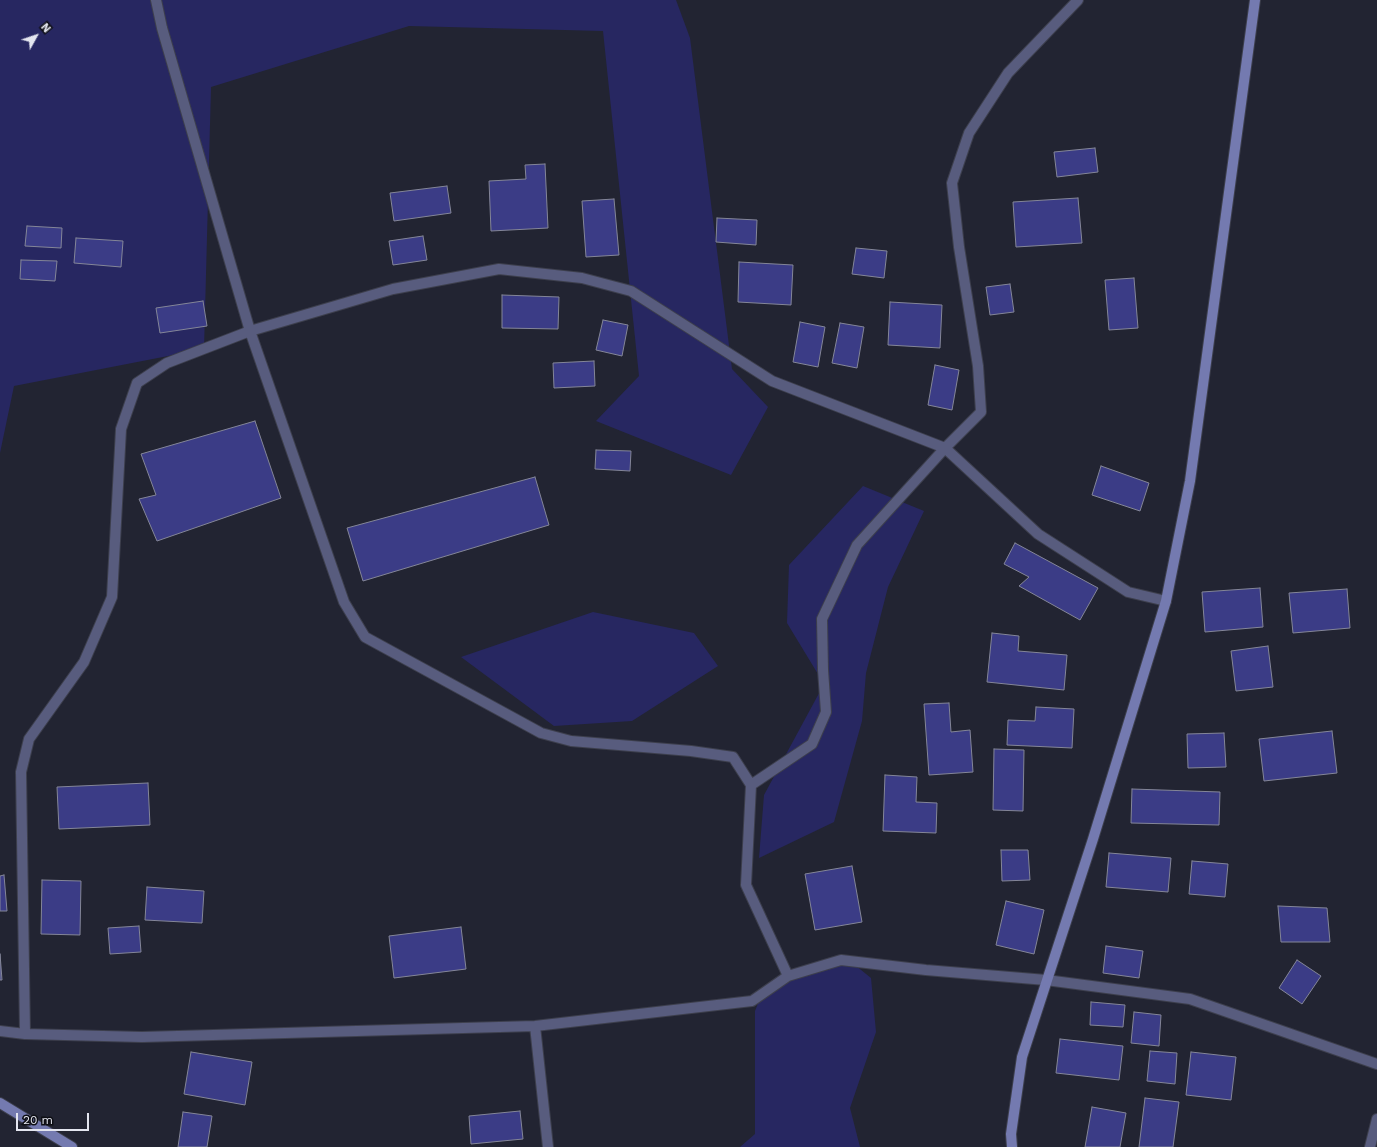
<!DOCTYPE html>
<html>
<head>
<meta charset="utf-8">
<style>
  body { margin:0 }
  #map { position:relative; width:1377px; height:1147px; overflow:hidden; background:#222432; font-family:"Work Sans",sans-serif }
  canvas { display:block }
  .north { position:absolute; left:16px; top:16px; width:40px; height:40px; -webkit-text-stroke:3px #0d0e14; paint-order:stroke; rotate:50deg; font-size:11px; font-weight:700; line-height:16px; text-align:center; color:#e4e6f0 }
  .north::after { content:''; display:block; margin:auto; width:14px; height:18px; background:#e4e6f0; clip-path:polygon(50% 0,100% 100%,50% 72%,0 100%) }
  .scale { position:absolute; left:16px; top:1113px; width:73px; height:18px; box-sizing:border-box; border:2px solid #e4e6f0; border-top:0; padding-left:5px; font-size:12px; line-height:14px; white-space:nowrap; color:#e4e6f0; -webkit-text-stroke:3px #0d0e14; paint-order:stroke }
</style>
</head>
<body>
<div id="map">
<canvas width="1377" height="1147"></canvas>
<div class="north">N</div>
<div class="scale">20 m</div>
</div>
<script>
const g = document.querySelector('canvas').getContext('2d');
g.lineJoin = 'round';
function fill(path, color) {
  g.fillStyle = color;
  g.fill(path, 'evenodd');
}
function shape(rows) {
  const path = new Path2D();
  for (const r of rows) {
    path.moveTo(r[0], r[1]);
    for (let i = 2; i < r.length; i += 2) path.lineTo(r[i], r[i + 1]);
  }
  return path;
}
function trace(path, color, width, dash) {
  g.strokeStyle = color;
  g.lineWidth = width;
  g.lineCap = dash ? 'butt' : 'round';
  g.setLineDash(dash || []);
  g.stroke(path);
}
fill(shape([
  [0,0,676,0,690,38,732,369,768,407,731,475,596,421,639,376,603,31,409,26,211,87,204,349,14,386,0,453],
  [863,486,924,511,888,587,866,673,862,721,834,822,759,858,764,795,824,684,787,623,789,565],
  [593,612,694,633,718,666,632,721,554,726,461,657],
  [850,961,871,978,876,1032,850,1108,860,1147,740,1147,755,1134,755,1011,761,996,793,975]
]), '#272761');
const building = shape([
  [1095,148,1098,172,1057,177,1054,152,1095,148],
  [545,164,548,228,491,231,489,181,526,179,525,165,545,164],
  [447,186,451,213,394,221,390,193,447,186],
  [1078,198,1082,243,1016,247,1013,202,1078,198],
  [614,199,619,255,586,257,582,201,614,199],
  [717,218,757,220,756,245,716,242,717,218],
  [27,226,62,228,61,248,25,246,27,226],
  [423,236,427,260,393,265,389,241,423,236],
  [76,238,123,241,121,267,74,263,76,238],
  [856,248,887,251,884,278,852,274,856,248],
  [21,260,57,261,55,281,20,279,21,260],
  [739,262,793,265,791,305,738,302,739,262],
  [1134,278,1138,328,1109,330,1105,280,1134,278],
  [1010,284,1014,312,990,315,986,287,1010,284],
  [502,295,559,297,558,329,502,328,502,295],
  [203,301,207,326,160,333,156,308,203,301],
  [890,302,942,305,940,348,888,345,890,302],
  [603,320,628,325,622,356,596,350,603,320],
  [800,322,825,327,818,367,793,362,800,322],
  [840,323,864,327,857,368,832,363,840,323],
  [594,361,595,386,554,388,553,363,594,361],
  [935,365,959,370,952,410,928,405,935,365],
  [255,421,281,498,157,541,139,499,156,495,141,454,255,421],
  [596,450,631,451,630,471,595,469,596,450],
  [1101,466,1149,483,1140,511,1092,495,1101,466],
  [535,477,549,525,363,581,347,528,535,477],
  [1015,543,1098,588,1080,620,1019,586,1029,577,1004,564,1015,543],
  [1260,588,1263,627,1205,632,1202,592,1260,588],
  [1347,589,1350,628,1293,633,1289,593,1347,589],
  [992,633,1019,636,1018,651,1067,655,1064,690,987,682,992,633],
  [1268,646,1273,687,1236,691,1231,651,1268,646],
  [949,703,951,732,970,730,973,772,929,775,924,704,949,703],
  [1036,707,1074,709,1072,748,1007,745,1008,720,1035,721,1036,707],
  [1332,731,1337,773,1264,781,1259,739,1332,731],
  [1224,733,1226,767,1188,768,1187,734,1224,733],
  [994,749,1024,750,1023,811,993,810,994,749],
  [885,775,917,777,916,802,937,803,936,833,883,831,885,775],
  [148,783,150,825,59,829,57,787,148,783],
  [1132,789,1220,792,1219,825,1131,823,1132,789],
  [1001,850,1028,850,1030,880,1002,881,1001,850],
  [1109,853,1171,858,1168,892,1106,887,1109,853],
  [1192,861,1228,864,1225,897,1189,894,1192,861],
  [852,866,862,922,815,930,805,874,852,866],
  [4,875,7,911,0,911,0,876,4,875],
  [42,880,81,881,80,935,41,934,42,880],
  [147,887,204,891,202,923,145,920,147,887],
  [1006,901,1044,910,1034,954,996,945,1006,901],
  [1278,906,1327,908,1330,942,1281,942,1278,906],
  [139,926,141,952,110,954,108,928,139,926],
  [461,927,466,969,394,978,389,936,461,927],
  [1106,946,1143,951,1139,978,1103,973,1106,946],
  [0,954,2,980,0,980,0,954],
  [1297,960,1321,976,1302,1004,1279,988,1297,960],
  [1091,1002,1125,1005,1123,1027,1090,1025,1091,1002],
  [1134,1012,1161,1015,1159,1046,1131,1043,1134,1012],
  [1060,1039,1123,1046,1119,1080,1056,1073,1060,1039],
  [1150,1051,1177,1053,1175,1084,1147,1081,1150,1051],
  [191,1052,252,1062,245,1105,184,1094,191,1052],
  [1191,1052,1236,1057,1231,1100,1186,1095,1191,1052],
  [1145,1098,1179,1102,1173,1147,1139,1147,1145,1098],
  [1092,1107,1126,1113,1120,1147,1085,1147,1092,1107],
  [520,1111,523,1139,471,1144,469,1116,520,1111],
  [183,1112,212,1116,207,1147,178,1147,183,1112]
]);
fill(building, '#3b3c86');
trace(building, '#848698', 1);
const street = shape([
  [156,0,162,28,250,331,344,602,365,637,541,733,571,741,691,751,733,757,751,785,746,885,788,976],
  [751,785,812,744,826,712,823,670,822,619,857,545,945,448,981,412,978,366,959,247,952,183,969,133,1008,73,1078,0],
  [535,1026,548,1147],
  [0,1031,25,1034,142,1037,535,1026,752,1001,788,976,841,960,926,970,1046,980,1190,999,1377,1064],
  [25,1034,21,772,29,739,84,662,112,597,121,429,137,383,167,363,250,331,393,289,499,269,582,278,631,291,772,381,945,448,1038,534,1128,592,1166,601],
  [1370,1147,1377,1119]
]);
const secondary = shape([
  [0,1103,72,1147],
  [1012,1147,1011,1134,1022,1057,1093,839,1166,601,1190,481,1255,0]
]);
trace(street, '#3d3f4d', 12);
trace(secondary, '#3d3f4d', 12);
trace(street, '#585c7e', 10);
trace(secondary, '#747ab0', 10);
</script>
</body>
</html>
